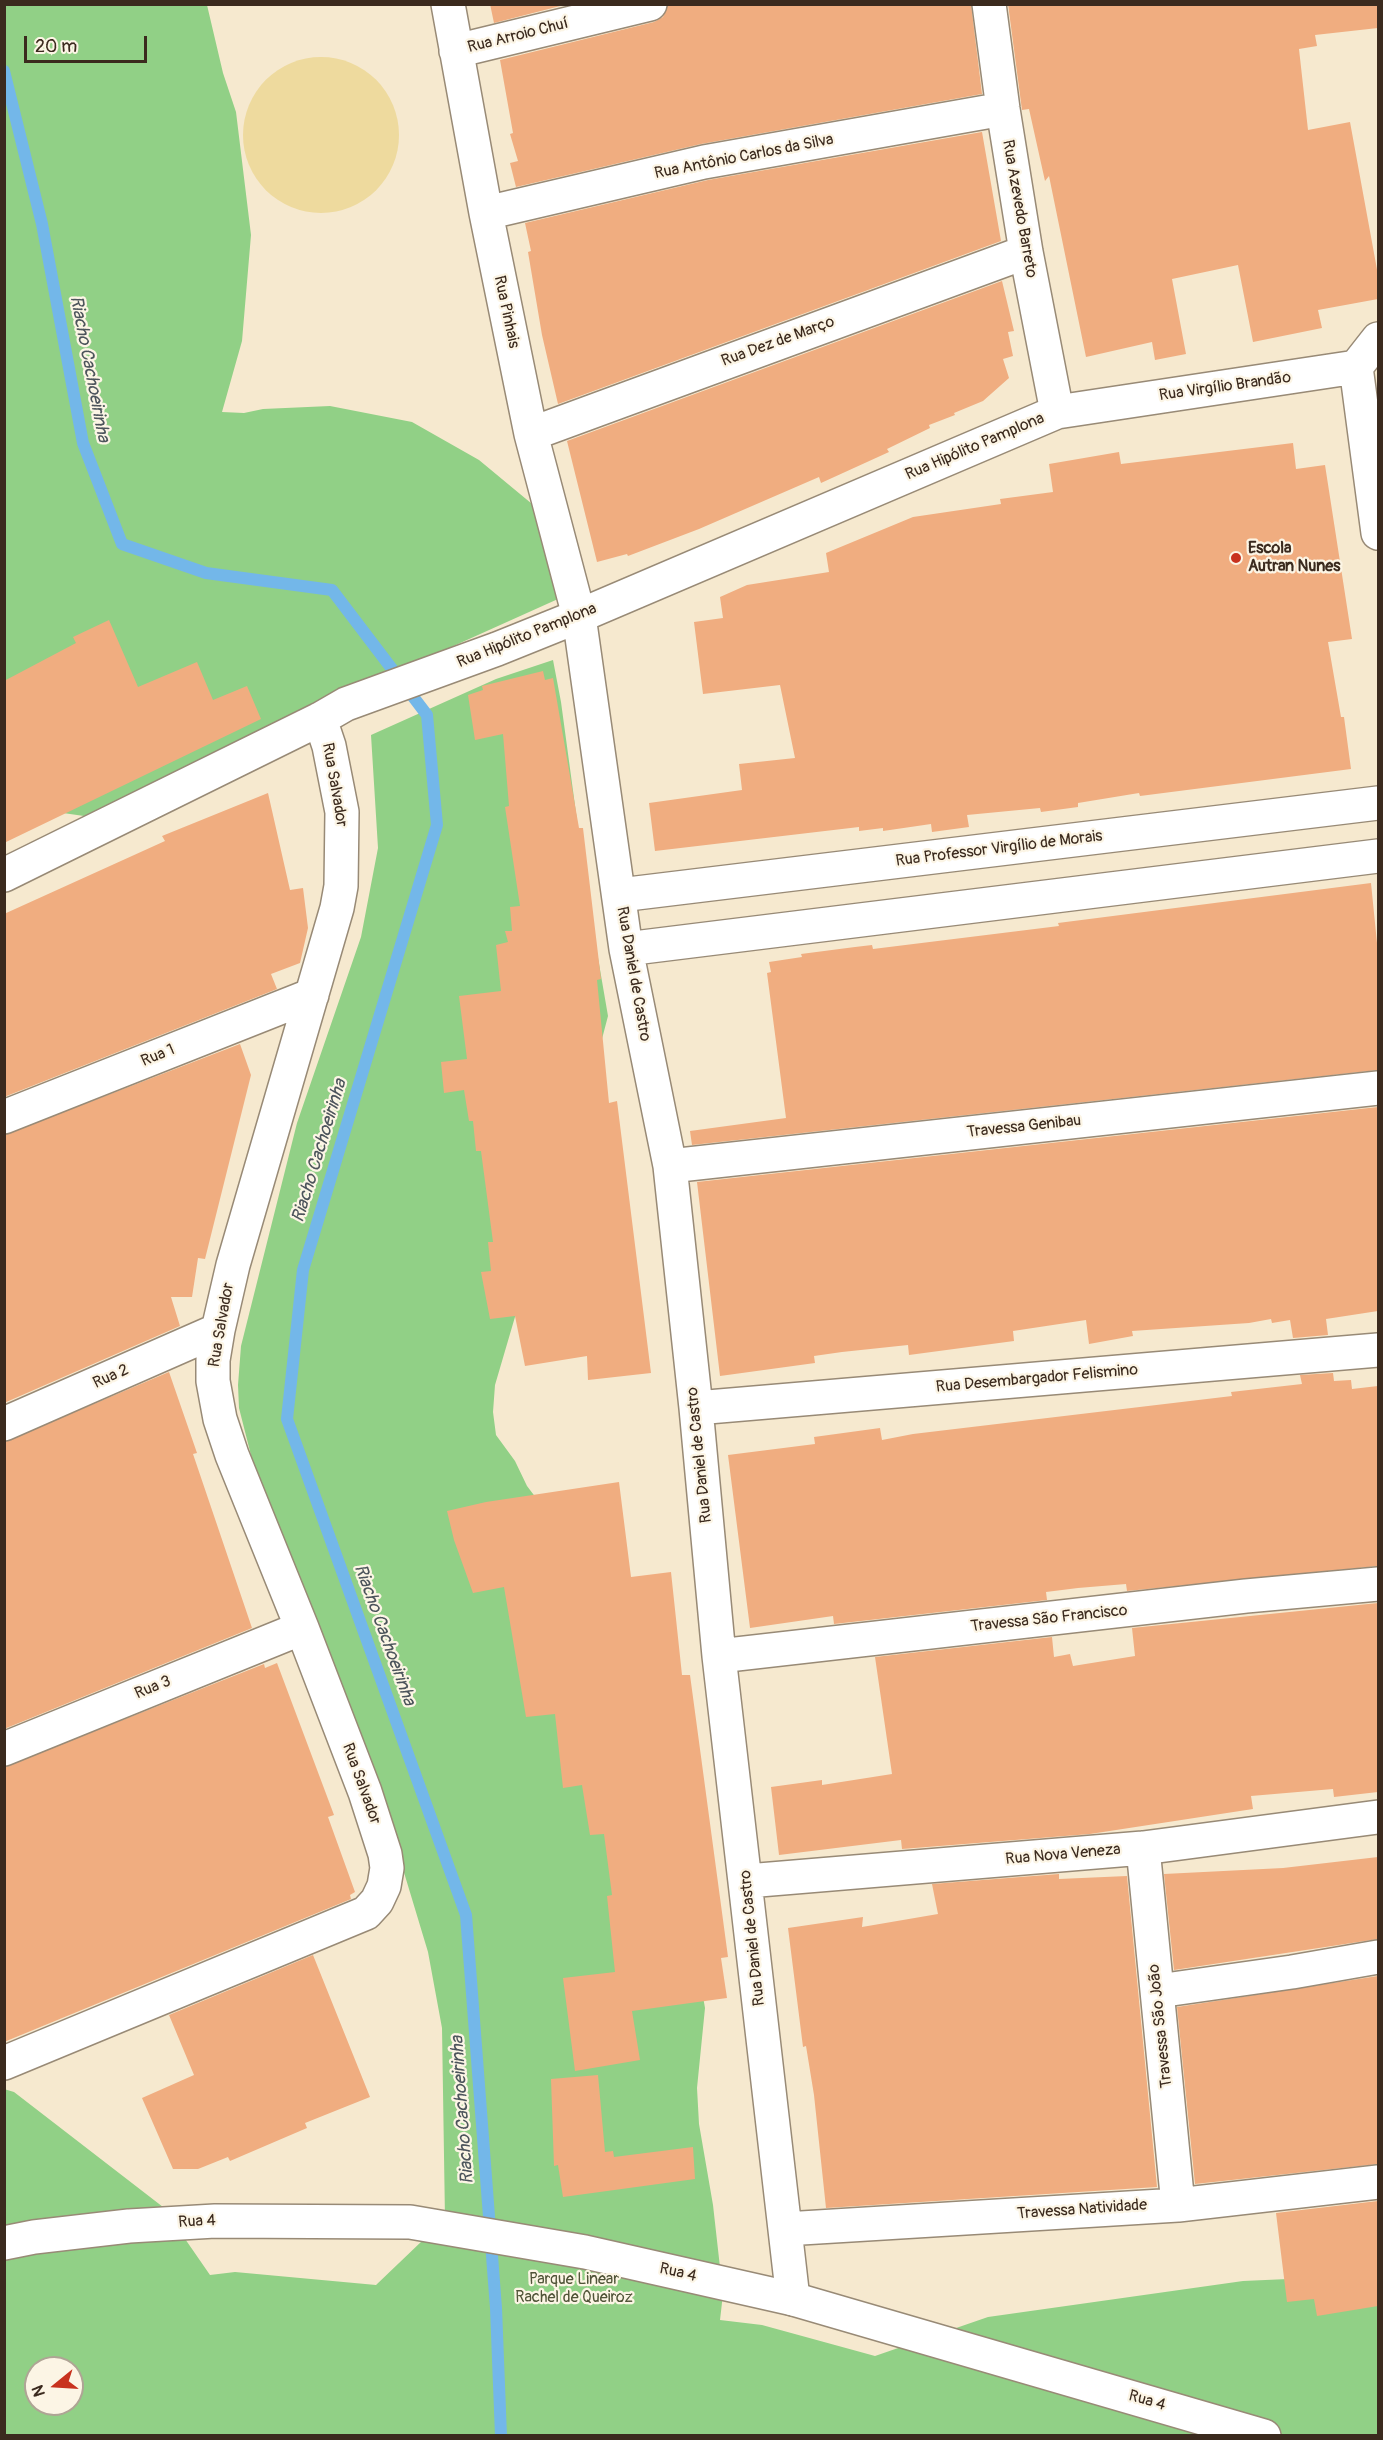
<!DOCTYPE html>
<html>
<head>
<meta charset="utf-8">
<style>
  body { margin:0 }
  #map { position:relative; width:1383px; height:2440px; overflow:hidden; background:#f6e9cf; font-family:Pangolin,sans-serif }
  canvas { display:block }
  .frame { position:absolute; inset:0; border:6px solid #3b2a1e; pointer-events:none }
  .north { position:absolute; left:24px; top:2356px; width:60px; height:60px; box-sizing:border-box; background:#fcf5e5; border:2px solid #afa495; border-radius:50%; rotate:252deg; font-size:16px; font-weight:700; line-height:24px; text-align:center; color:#3b2a1e }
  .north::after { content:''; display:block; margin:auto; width:21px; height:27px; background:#c8321e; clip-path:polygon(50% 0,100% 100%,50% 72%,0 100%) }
  .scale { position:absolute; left:24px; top:36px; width:123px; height:27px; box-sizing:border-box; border:3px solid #3b2a1e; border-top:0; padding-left:8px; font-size:18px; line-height:21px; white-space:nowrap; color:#3b2a1e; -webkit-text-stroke:4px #fcf5e5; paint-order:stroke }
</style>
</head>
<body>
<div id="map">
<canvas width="1383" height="2440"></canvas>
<div class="frame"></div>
<div class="north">N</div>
<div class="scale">20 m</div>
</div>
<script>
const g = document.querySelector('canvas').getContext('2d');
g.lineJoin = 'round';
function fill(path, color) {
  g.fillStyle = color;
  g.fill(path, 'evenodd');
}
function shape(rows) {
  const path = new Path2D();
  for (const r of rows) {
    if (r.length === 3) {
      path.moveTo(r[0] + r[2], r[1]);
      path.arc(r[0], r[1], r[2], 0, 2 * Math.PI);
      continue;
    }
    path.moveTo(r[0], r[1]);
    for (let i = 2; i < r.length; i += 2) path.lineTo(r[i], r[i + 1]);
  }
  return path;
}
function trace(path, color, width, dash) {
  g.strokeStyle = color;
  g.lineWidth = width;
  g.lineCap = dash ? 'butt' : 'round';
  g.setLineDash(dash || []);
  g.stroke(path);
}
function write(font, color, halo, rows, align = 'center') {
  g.font = font + ' Pangolin,sans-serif';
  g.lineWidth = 4.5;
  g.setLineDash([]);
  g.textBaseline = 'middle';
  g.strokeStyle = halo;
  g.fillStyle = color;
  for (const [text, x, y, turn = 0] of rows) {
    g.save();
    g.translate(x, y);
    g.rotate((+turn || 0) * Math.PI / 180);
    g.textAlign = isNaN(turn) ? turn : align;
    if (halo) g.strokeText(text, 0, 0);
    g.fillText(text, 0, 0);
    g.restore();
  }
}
fill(shape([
  [5,5,207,5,223,73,236,112,251,235,242,341,222,412,244,413,263,409,330,406,412,422,479,460,555,523,578,590,298,716,84,816,63,813,5,792],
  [553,660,561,702,587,894,608,1016,587,1096,527,1276,495,1385,493,1412,496,1435,515,1461,527,1486,549,1515,698,1968,705,2008,697,2088,699,2124,713,2205,723,2294,720,2320,762,2325,875,2356,988,2317,1243,2281,1378,2275,1378,2435,5,2435,4,2089,14,2092,163,2207,210,2275,235,2272,376,2285,445,2219,442,2028,428,1952,377,1783,255,1471,239,1408,238,1385,241,1346,297,1123,361,937,378,848,371,735,496,679],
  [36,2368,72,2368,72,2404,36,2404]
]), '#91d086');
fill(shape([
  [321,135,78]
]), '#eeda9e');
trace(shape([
  [4,71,42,224,83,443,122,544,206,573,332,590,427,715,437,825,303,1270,287,1419,466,1915,496,2308,501,2436]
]), '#73b7e9', 12);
fill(shape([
  [490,4,568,4,494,23],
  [668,4,971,4,982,94,701,144,516,187,510,163,518,161,510,134,513,133,500,60,654,22,663,17],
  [1008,4,1378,4,1378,28,1315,35,1317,46,1299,49,1308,130,1350,122,1378,275,1378,299,1318,310,1322,328,1253,342,1238,265,1172,279,1186,354,1155,360,1152,342,1086,357,1049,176,1045,181,1029,109,1022,110],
  [982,132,1001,241,558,404,542,335,528,252,531,251,525,223,708,180],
  [1002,281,1014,331,1008,332,1013,356,1003,359,1009,378,983,401,954,413,955,415,929,425,930,428,887,449,889,452,821,483,819,477,699,529,628,556,627,554,597,562,567,441],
  [1293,443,1296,469,1325,465,1352,639,1328,642,1341,717,1344,717,1351,769,1140,796,1139,793,1078,803,1078,807,1041,812,1040,808,967,815,969,827,932,832,931,824,883,831,883,828,859,831,859,827,655,851,649,803,742,790,739,764,795,758,780,685,703,694,694,622,723,618,720,597,747,585,829,572,826,553,913,517,1001,504,1000,499,1053,492,1049,464,1119,452,1121,464],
  [109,620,138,687,197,662,213,700,247,686,261,719,4,843,4,681,76,643,73,637],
  [543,671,545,680,553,678,579,828,583,828,601,979,597,980,609,1103,617,1101,651,1373,588,1380,587,1356,525,1366,515,1316,490,1319,481,1272,491,1271,488,1242,493,1242,481,1151,476,1151,473,1121,469,1121,464,1090,444,1093,441,1062,467,1059,459,996,501,991,496,945,508,942,505,931,512,931,510,907,520,906,505,807,509,806,503,734,475,740,468,695,483,690,482,686],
  [268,793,290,890,303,888,308,928,300,963,271,974,277,989,4,1097,4,914,165,841,162,836],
  [1371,883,1378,953,1378,1070,692,1145,690,1131,786,1118,767,973,771,972,769,962,802,957,801,954,855,947,872,945,873,949,1059,926,1058,923],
  [240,1044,251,1075,205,1259,198,1258,192,1297,171,1297,180,1326,4,1403,4,1135],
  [1378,1107,1378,1311,1326,1319,1328,1335,1293,1338,1290,1320,1272,1323,1271,1319,1249,1323,1132,1331,1133,1336,1089,1344,1086,1320,1013,1331,1014,1341,909,1355,908,1345,842,1352,814,1356,815,1363,720,1376,697,1182],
  [169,1372,197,1453,193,1454,252,1628,4,1729,4,1442],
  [1333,1373,1334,1381,1351,1380,1352,1389,1378,1386,1378,1566,1127,1591,1126,1584,1078,1588,1046,1592,1047,1600,834,1624,833,1616,750,1628,728,1455,815,1444,814,1437,880,1428,882,1440,913,1434,1232,1396,1231,1392,1302,1384,1300,1375],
  [619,1482,631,1577,671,1572,682,1675,690,1675,728,1957,721,1958,727,1998,632,2011,640,2060,575,2071,563,1978,615,1972,607,1896,612,1895,604,1834,590,1835,582,1785,563,1788,555,1714,526,1717,504,1587,473,1593,454,1540,447,1511,486,1502],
  [1378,1603,1378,1792,1334,1797,1333,1789,1251,1796,1253,1809,1090,1834,902,1849,901,1840,779,1855,771,1787,822,1780,822,1785,892,1774,875,1657,1052,1637,1054,1657,1070,1654,1073,1666,1135,1656,1132,1628],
  [277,1663,334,1815,328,1817,355,1892,350,1895,351,1899,4,2042,4,1767,264,1664,265,1668],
  [1378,1857,1378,1939,1174,1970,1164,1874,1283,1868],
  [1059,1874,1059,1879,1127,1876,1157,2187,826,2208,814,2095,806,2046,803,2047,788,1928,863,1917,862,1927,938,1914,932,1884],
  [313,1955,370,2097,305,2123,307,2128,230,2161,228,2157,198,2169,173,2169,142,2098,194,2075,169,2015],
  [1378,1976,1378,2164,1195,2184,1177,2007],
  [598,2075,605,2152,613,2151,614,2157,693,2147,695,2179,563,2197,558,2165,554,2166,551,2079],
  [1378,2201,1378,2306,1317,2316,1314,2299,1287,2302,1276,2213]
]), '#f0ad80');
const minor = shape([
  [448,4,486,213,531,434,579,616,626,949,670,1166,696,1408,719,1656,793,2299],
  [989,4,1003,109,1026,252,1057,412],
  [456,51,650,4],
  [486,213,704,162,1003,109],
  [1356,367,1378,533],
  [531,434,1026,252],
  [4,875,320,719,346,704,497,649,579,616,1057,412,1356,367,1378,339],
  [620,895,1378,803],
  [626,949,1378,856],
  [4,1117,312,995],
  [670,1166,1378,1088],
  [696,1408,1378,1350],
  [4,1424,218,1330],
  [719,1656,1246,1596,1378,1584],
  [4,1749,302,1628],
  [1143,1848,1178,2205],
  [747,1881,1143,1848,1378,1817],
  [1158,1991,1292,1972,1378,1957],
  [4,2063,366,1913,377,1901,384,1886,387,1868,385,1854,365,1792,302,1628,232,1455,220,1419,213,1381,213,1360,218,1330,233,1265,337,908,341,886,342,812,329,746,320,719],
  [785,2229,1178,2205,1378,2182]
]);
const major = shape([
  [4,2243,34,2237,129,2226,215,2221,410,2222,585,2252,793,2299,1264,2436]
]);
trace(minor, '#988a76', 36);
trace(major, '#988a76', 36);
trace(minor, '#fff', 33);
trace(major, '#fff', 33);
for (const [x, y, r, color] of [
  [1236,558,6,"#c8321e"]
]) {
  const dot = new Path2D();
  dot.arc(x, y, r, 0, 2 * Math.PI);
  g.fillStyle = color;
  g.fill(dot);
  trace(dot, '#fcf5e5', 2);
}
write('16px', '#3b2a1e', '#fcf5e5', [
  ["Rua Arroio Chuí",518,36,-14],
  ["Rua Antônio Carlos da Silva",744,157,-11],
  ["Rua Azevedo Barreto",1019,209,80],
  ["Rua Pinhais",506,312,78],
  ["Rua Dez de Março",778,342,-20],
  ["Rua Virgílio Brandão",1225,387,-8],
  ["Rua Hipólito Pamplona",975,447,-23],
  ["Rua Hipólito Pamplona",527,636,-22],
  ["Rua Salvador",334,785,80],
  ["Rua Professor Virgílio de Morais",999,849,-7],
  ["Rua Daniel de Castro",633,974,80],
  ["Rua 1",158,1056,-22],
  ["Travessa Genibau",1024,1127,-6],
  ["Rua Salvador",222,1325,-80],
  ["Rua 2",111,1377,-24],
  ["Rua Desembargador Felismino",1037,1379,-5],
  ["Rua Daniel de Castro",700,1455,-96],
  ["Travessa São Francisco",1049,1619,-6],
  ["Rua 3",153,1688,-22],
  ["Rua Salvador",361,1784,70],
  ["Rua Nova Veneza",1063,1855,-5],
  ["Rua Daniel de Castro",753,1938,-96],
  ["Travessa São João",1161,2026,-96],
  ["Travessa Natividade",1082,2210,-4],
  ["Rua 4",197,2222,-3],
  ["Rua 4",678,2273,13],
  ["Rua 4",1147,2401,16]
]);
write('bold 16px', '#3b2a1e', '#fcf5e5', [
  ["Escola",1248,549],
  ["Autran Nunes",1248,567]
], 'left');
write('16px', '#505438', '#fcf5e5', [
  ["Parque Linear",574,2280],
  ["Rachel de Queiroz",574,2298]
]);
write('italic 18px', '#4c545b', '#fcf5e5', [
  ["Riacho Cachoeirinha",89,369,79],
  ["Riacho Cachoeirinha",320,1151,-73],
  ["Riacho Cachoeirinha",384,1635,70],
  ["Riacho Cachoeirinha",463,2110,-94]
]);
</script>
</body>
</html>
